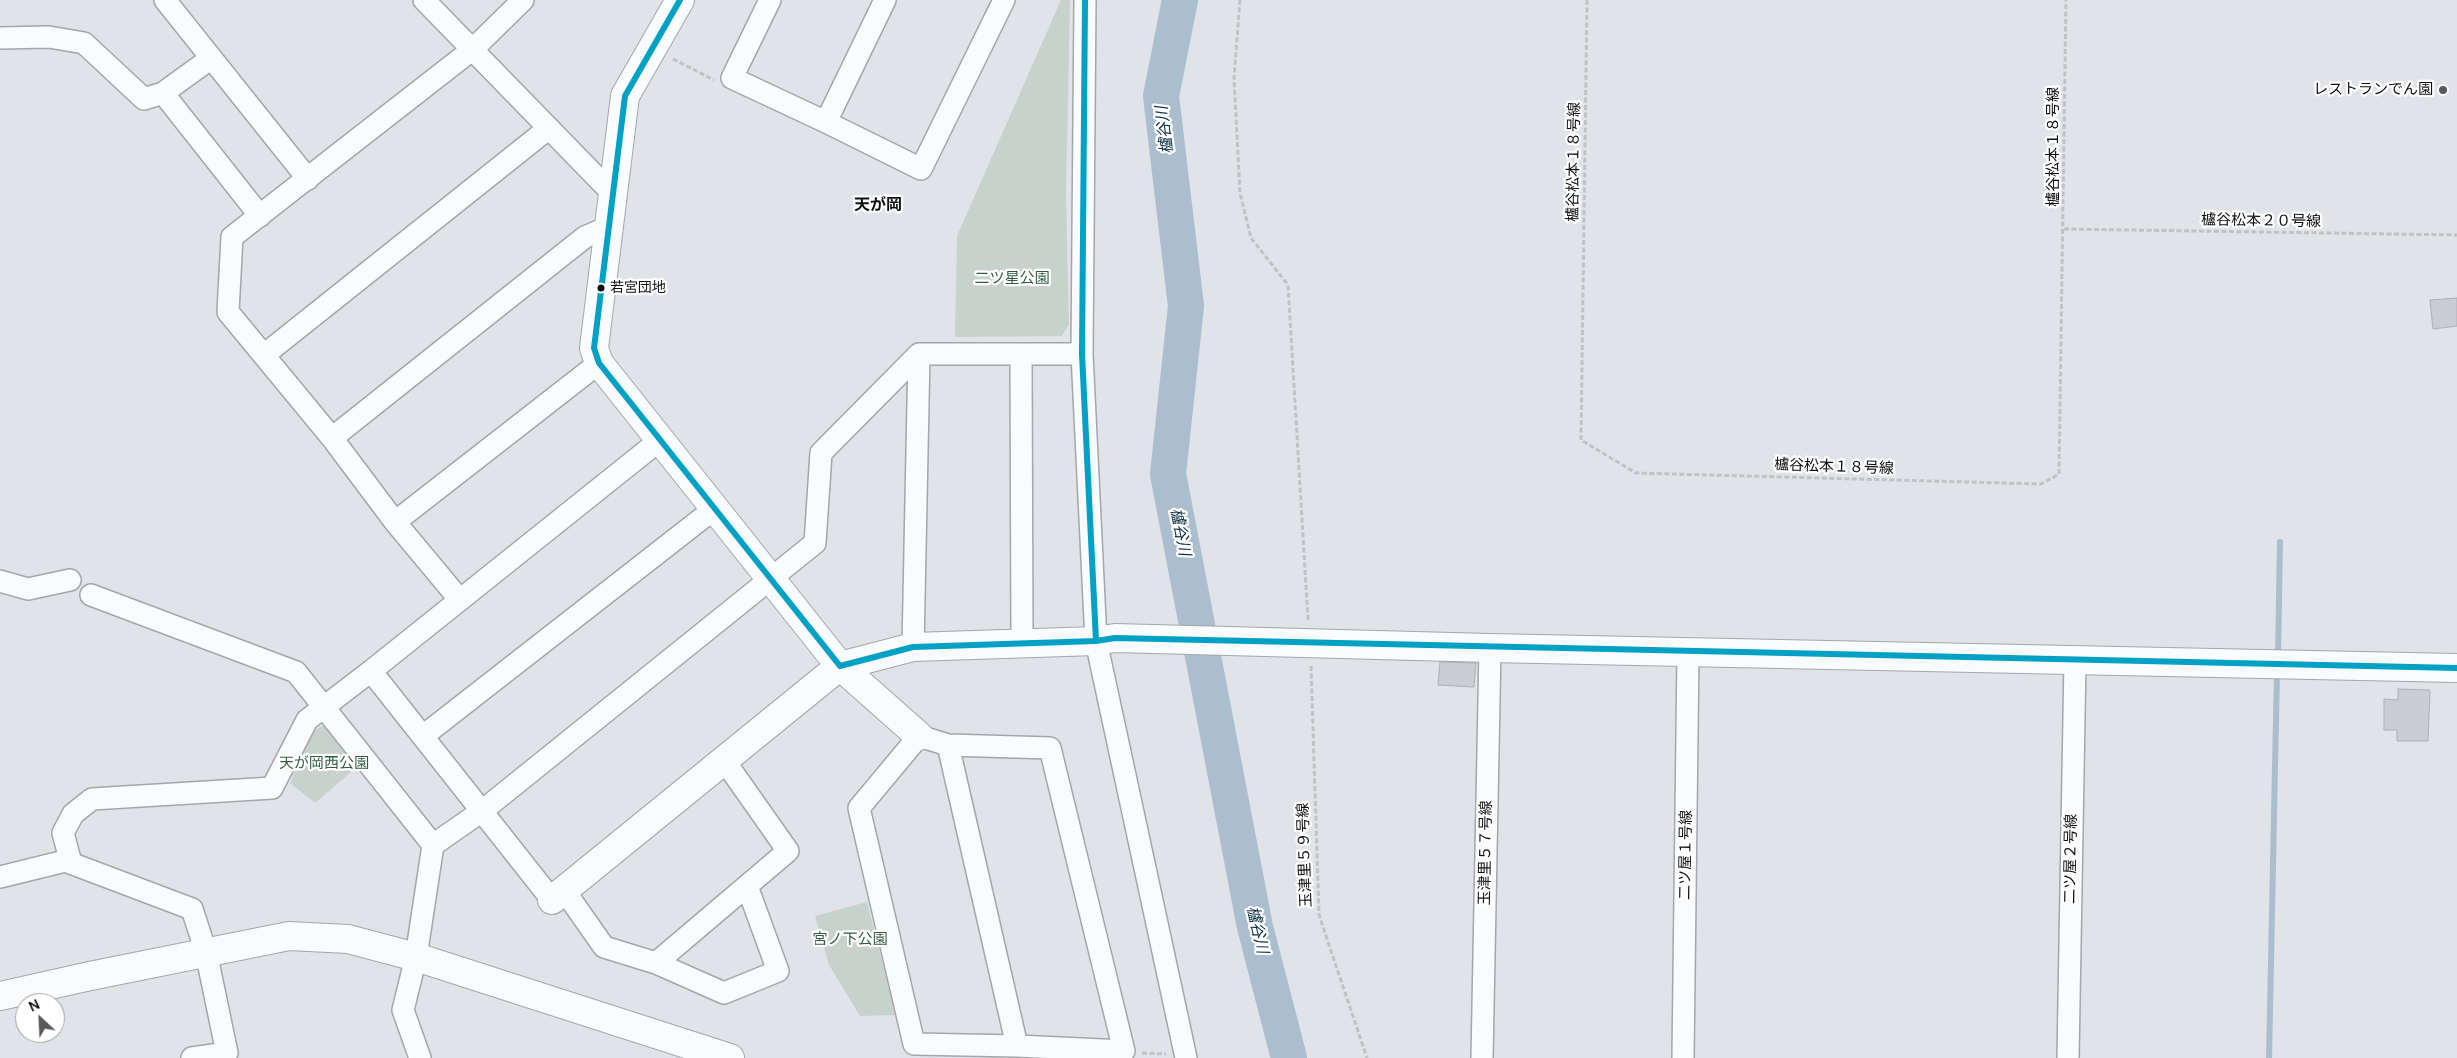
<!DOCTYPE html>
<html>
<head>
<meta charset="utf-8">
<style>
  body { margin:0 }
  #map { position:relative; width:2457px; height:1058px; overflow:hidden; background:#e0e3e8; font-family:Manrope,sans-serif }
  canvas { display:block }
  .north { position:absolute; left:15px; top:993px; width:50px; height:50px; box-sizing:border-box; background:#fff; border:1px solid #9e9fa0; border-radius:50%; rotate:335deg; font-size:14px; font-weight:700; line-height:20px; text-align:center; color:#0d0f11 }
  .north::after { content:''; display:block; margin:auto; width:18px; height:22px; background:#57595c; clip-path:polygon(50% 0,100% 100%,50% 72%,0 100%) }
</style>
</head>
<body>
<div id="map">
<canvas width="2457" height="1058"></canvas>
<div class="north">N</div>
</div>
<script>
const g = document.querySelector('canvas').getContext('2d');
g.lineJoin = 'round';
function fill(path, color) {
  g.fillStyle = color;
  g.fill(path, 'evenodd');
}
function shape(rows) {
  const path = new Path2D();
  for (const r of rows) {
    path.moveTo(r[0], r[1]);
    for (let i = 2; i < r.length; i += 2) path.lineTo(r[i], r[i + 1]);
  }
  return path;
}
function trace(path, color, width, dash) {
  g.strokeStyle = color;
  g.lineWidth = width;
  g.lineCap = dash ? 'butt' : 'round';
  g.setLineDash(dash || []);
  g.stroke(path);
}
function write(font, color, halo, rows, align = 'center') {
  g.font = font + ' Manrope,"Noto Sans JP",sans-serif';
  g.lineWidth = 4.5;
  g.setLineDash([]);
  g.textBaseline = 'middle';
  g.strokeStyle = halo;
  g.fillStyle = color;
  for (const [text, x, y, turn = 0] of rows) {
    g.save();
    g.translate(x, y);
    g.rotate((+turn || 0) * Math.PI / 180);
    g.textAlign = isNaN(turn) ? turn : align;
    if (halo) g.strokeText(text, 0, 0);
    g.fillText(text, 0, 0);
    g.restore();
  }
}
fill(shape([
  [1061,0,1070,0,1066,197,1069,324,1062,336,955,337,957,236],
  [324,725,357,767,315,803,290,783,312,732],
  [867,902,896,1015,860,1016,829,965,815,916]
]), '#c8d2cd');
trace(shape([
  [2278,658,2280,542],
  [2269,1058,2277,671]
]), '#abbecd', 6);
trace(shape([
  [1180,0,1161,96,1186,306,1168,474,1255,927,1289,1058]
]), '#abbecd', 36);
const building = shape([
  [2457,298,2457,326,2433,329,2430,300,2457,298],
  [1440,662,1476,663,1474,687,1438,685,1440,662],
  [2398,689,2430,690,2428,741,2397,741,2397,730,2384,730,2384,699,2398,700,2398,689]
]);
fill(building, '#ccccd3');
trace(building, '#aeafb3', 1);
const street = shape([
  [165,0,308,179],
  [424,0,612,193],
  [770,0,732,78,826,122,921,169,1004,0],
  [1085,0,1082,354,1096,641,1186,1058],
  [0,38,49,37,84,43,144,99,163,93],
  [210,59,163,93,260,216],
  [826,122,885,0],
  [1021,354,1022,644],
  [264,355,549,128],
  [332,438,585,237,608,227],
  [395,522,599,363],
  [0,581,28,589,70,580],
  [91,595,296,672,433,845,416,957,403,1010,420,1058],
  [460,600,395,522,332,438,228,312,232,237,473,49,523,0],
  [913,647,919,354,1082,354],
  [423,736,714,509],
  [919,736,948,745,1050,748,1124,1051,1017,1046,914,1044,859,808,919,736],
  [948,745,1017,1046],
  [433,845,482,811,815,543,821,453,919,354],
  [71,863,63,833,73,814,92,799,272,788,307,720,371,671],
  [0,877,65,861,192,909,206,952,227,1053,192,1058],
  [564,890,604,947,656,963,788,851,724,760],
  [552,900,371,671,660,440],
  [656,963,724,993,778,971,747,886],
  [1482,1058,1490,648],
  [1683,1058,1688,652],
  [2068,1058,2075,660]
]);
const secondary = shape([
  [680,0,625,96,594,348,599,363,840,666,919,736],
  [552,900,840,666,913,647,1096,641,1115,638,1490,648,2457,668],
  [0,996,90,976,289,936,348,939,416,957,730,1058]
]);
trace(street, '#a4a6a9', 24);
trace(secondary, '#a4a6a9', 30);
trace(shape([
  [1240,0,1234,78,1240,193,1251,238,1288,285,1308,620],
  [1587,0,1581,440,1636,473,2041,484,2059,474,2066,0],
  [673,59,714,80],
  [2064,229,2457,235],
  [1311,666,1319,915,1367,1058],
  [1142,1053,1166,1054]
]), '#c1c2c4', 3, [5, 2.5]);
trace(street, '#fafbfc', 21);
trace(secondary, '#fafbfc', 28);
trace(shape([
  [680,0,625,96,594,348,599,363,840,666],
  [1085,0,1082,354,1096,641],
  [840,666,913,647,1096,641,1115,638,2457,668]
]), '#01a1c5', 6);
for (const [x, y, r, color] of [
  [2443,90,5,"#57595c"],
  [601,288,4.5,"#0d0f11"]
]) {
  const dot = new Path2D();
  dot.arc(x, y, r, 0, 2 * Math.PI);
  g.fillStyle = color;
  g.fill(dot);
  trace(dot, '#fff', 2);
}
write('14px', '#0d0f11', '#fff', [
  ["若宮団地",610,288]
], 'left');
write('15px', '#0d0f11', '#fff', [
  ["レストランでん園",2433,90]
], 'right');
write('15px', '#0d0f11', '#fff', [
  ["櫨谷松本１８号線",2054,147,-90],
  ["櫨谷松本１８号線",1574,162,-89],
  ["櫨谷松本２０号線",2261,221,1],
  ["櫨谷松本１８号線",1834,467,2],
  ["玉津里５７号線",1486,853,-89],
  ["玉津里５９号線",1305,855,-92],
  ["二ツ屋１号線",1686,855,-89],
  ["二ツ屋２号線",2071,859,-89]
]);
write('15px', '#325e3f', '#fff', [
  ["二ツ星公園",1012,279],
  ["天が岡西公園",324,764],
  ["宮ノ下公園",850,940]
]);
write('italic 16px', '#0b2e44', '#fff', [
  ["櫨谷川",1165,130,-97],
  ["櫨谷川",1180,532,79],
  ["櫨谷川",1257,930,77]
]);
write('bold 16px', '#0d0f11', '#fff', [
  ["天が岡",878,206]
]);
</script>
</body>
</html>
